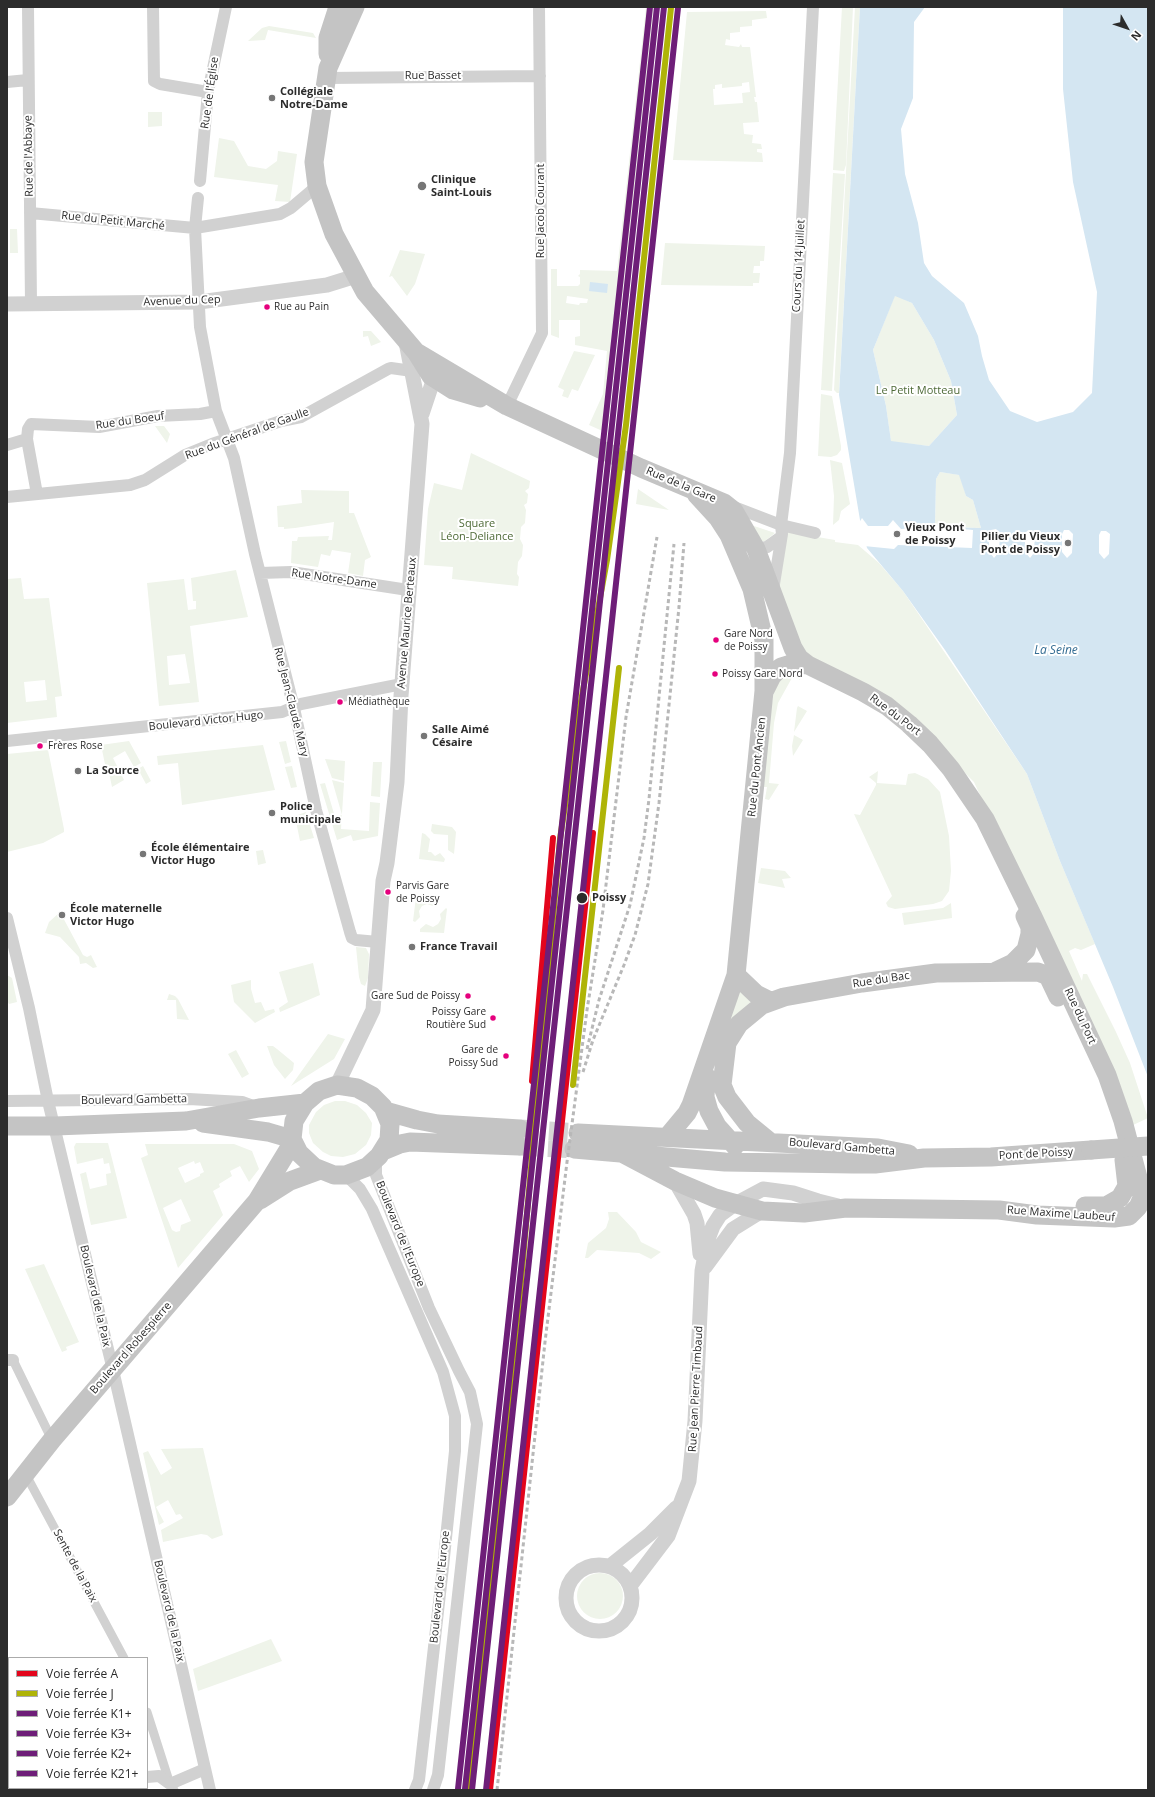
<!DOCTYPE html>
<html>
<head>
<meta charset="utf-8">
<style>
  body { margin:0 }
  #map { position:relative; width:1155px; height:1797px; overflow:hidden; background:#fff; font-family:"Open Sans",sans-serif }
  canvas { display:block }
  .frame { position:absolute; inset:0; border:8px solid #2c2c2c; pointer-events:none }
  .legend { position:absolute; left:8px; top:1657px; width:140px; height:132px; box-sizing:border-box; background:#fff; border:1px solid #ababab; margin:0; padding:5px 7px; list-style:none; font-size:12px; color:#2c2c2c }
  .legend li { display:flex; align-items:center; gap:8px; height:20px }
  .legend b { width:20px; border:1px solid #ababab }
  .north { position:absolute; left:1107px; top:8px; width:40px; height:40px; -webkit-text-stroke:3px #fff; paint-order:stroke; rotate:130deg; font-size:11px; font-weight:700; line-height:16px; text-align:center; color:#2c2c2c }
  .north::after { content:''; display:block; margin:auto; width:14px; height:18px; background:#2c2c2c; clip-path:polygon(50% 0,100% 100%,50% 72%,0 100%) }
</style>
</head>
<body>
<div id="map">
<canvas width="1155" height="1797"></canvas>
<div class="frame"></div>
<ul class="legend">
<li><b style="height:5px;background:#e3051c"></b>Voie ferrée A</li>
<li><b style="height:5px;background:#afb407"></b>Voie ferrée J</li>
<li><b style="height:5px;background:#6e1e78"></b>Voie ferrée K1+</li>
<li><b style="height:5px;background:#6e1e78"></b>Voie ferrée K3+</li>
<li><b style="height:5px;background:#6e1e78"></b>Voie ferrée K2+</li>
<li><b style="height:5px;background:#6e1e78"></b>Voie ferrée K21+</li>
</ul>
<div class="north">N</div>
</div>
<script>
const g = document.querySelector('canvas').getContext('2d');
g.lineJoin = 'round';
function fill(path, color) {
  g.fillStyle = color;
  g.fill(path, 'evenodd');
}
function shape(rows) {
  const path = new Path2D();
  for (const r of rows) {
    if (r.length === 3) {
      path.moveTo(r[0] + r[2], r[1]);
      path.arc(r[0], r[1], r[2], 0, 2 * Math.PI);
      continue;
    }
    path.moveTo(r[0], r[1]);
    for (let i = 2; i < r.length; i += 2) path.lineTo(r[i], r[i + 1]);
  }
  return path;
}
function trace(path, color, width, dash) {
  g.strokeStyle = color;
  g.lineWidth = width;
  g.lineCap = dash ? 'butt' : 'round';
  g.setLineDash(dash || []);
  g.stroke(path);
}
function write(font, color, halo, rows, align = 'center') {
  g.font = font + ' "Open Sans",sans-serif';
  g.lineWidth = 4;
  g.setLineDash([]);
  g.textBaseline = 'middle';
  g.strokeStyle = halo;
  g.fillStyle = color;
  for (const [text, x, y, turn = 0] of rows) {
    g.save();
    g.translate(x, y);
    g.rotate((+turn || 0) * Math.PI / 180);
    g.textAlign = isNaN(turn) ? turn : align;
    if (halo) g.strokeText(text, 0, 0);
    g.fillText(text, 0, 0);
    g.restore();
  }
}
fill(shape([
  [646,7,655,7,607,433,589,425,603,394,607,351,575,345,575,337,580,336,580,320,559,320,559,338,551,335,551,269,557,269,557,286,578,286,580,284,580,277,578,276,580,274,580,270,617,271],
  [567,296,588,299,587,303,580,303,579,305,566,303],
  [842,7,853,7,846,165,844,171,833,170],
  [855,7,860,7,839,393,837,393,834,390],
  [766,11,767,18,752,20,752,26,740,27,740,32,730,33,730,40,726,39,725,45,739,47,741,44,742,47,750,47,756,97,754,97,755,102,757,102,759,122,743,123,744,134,753,135,752,143,761,144,762,149,757,149,757,152,762,153,763,162,673,160,687,12],
  [749,82,750,92,742,93,743,103,714,105,713,89,715,89,715,85,722,84,722,88,742,86,742,83],
  [269,26,313,33,316,38,268,30,265,40,248,41,262,28],
  [148,112,162,112,162,126,148,127],
  [219,138,234,141,248,166,266,169,277,161,278,151,297,154,290,202,275,201,278,185,214,177],
  [833,173,845,174,832,391,821,390],
  [10,229,17,229,18,253,10,253],
  [665,243,765,246,764,261,760,261,760,266,754,266,753,273,760,273,759,283,753,283,753,286,661,285],
  [400,250,425,254,415,284,407,296,392,276,389,277],
  [895,295,912,303,934,340,951,381,957,415,929,446,891,442,886,406,873,350],
  [363,331,371,331,381,342,371,346,368,336,363,337],
  [574,351,595,355,578,391,572,389,568,398,562,396,564,390,558,387],
  [821,394,832,396,841,446,841,450,837,455,831,457,818,456],
  [155,426,164,426,170,434,167,443],
  [471,453,530,481,529,488,525,491,528,494,527,503,524,505,526,510,525,523,521,527,520,539,523,545,522,556,518,562,517,574,519,577,518,586,452,579,453,567,424,565,428,509,434,483,462,490],
  [830,460,842,463,850,504,841,511,839,520,833,525,834,496],
  [940,472,960,475,966,496,973,500,981,528,939,527,935,524,936,479],
  [638,489,669,510,636,504],
  [301,490,349,491,349,513,354,513,371,557,365,560,363,576,348,573,351,553,332,550,330,556,321,554,318,567,291,563,292,541,297,541,298,537,329,536,328,540,332,540,334,522,295,528,284,529,284,527,278,527,277,506,302,503],
  [751,525,775,533,765,541,759,542],
  [788,532,835,540,835,542,858,545,879,563,903,591,1027,774,1060,861,1095,944,1081,950,1075,948,1069,951,1082,981,1083,974,1087,974,1116,1032,1130,1063,1148,1118,1131,1126,974,782,962,770,802,651,777,598,778,567],
  [236,570,248,617,190,626,199,702,159,706,147,583,184,579,188,610,196,609,196,601,193,601,191,578],
  [185,654,190,683,169,685,167,656],
  [21,578,24,599,49,598,62,696,55,697,57,717,7,723,7,579],
  [45,680,47,700,26,702,24,682],
  [786,671,802,673,800,680,793,676,778,703,774,723,769,783,779,784,769,800,765,799,767,787,761,787,774,688],
  [798,706,807,711,794,732,797,708],
  [794,735,803,740,793,756,792,746],
  [129,741,141,763,134,767,125,751,113,758,124,780,112,787,108,768,106,769,101,745],
  [286,741,291,762,285,764,279,742],
  [263,745,275,790,182,805,178,763,158,765,157,756],
  [48,750,64,829,64,832,43,843,7,852,7,754],
  [325,759,345,761,344,781,332,778],
  [373,762,382,762,380,797,371,796],
  [143,766,151,781,146,784,139,771,136,770],
  [292,766,297,787,291,788,285,767],
  [878,771,877,783,906,785,908,774,915,773,928,779,940,792,949,836,951,871,949,891,942,901,933,904,895,909,888,907,886,903,892,896,854,814,860,815,876,785,876,783,869,777],
  [332,780,344,783,341,829,369,831,370,802,380,803,378,836,353,841,351,835,337,840,320,784,325,783,335,817,342,815],
  [306,812,314,838,300,841,295,816],
  [432,824,452,827,456,832,454,854,448,850,448,835,434,834,431,831],
  [422,833,425,834,430,839,428,852,431,852,435,856,440,853,445,859,444,862,419,859],
  [263,850,266,863,258,865,256,851],
  [761,868,785,871,791,878,782,879,785,888,758,883],
  [416,897,440,900,433,906,427,904,422,906,419,911,420,917,415,922,413,921],
  [951,903,952,918,904,925,902,913,943,908],
  [446,908,447,909,444,933,420,932,420,929,426,924,433,927,438,924,441,919,440,914],
  [60,912,83,955,87,957,91,955,97,967,93,968,86,963,80,964,79,957,60,937,45,933,49,922],
  [356,947,366,948,369,954,368,978,365,986,361,984,359,977],
  [313,963,320,995,280,1012,279,1008,288,1002,279,972],
  [7,975,12,978,17,1002,9,1004,7,1001],
  [251,980,251,989,255,1003,261,1002,265,1011,274,1009,275,1012,255,1023,234,1002,231,985],
  [739,990,752,1001,731,1022,729,1021],
  [169,994,175,996,178,999,189,1020,177,1019,176,1000,167,1000],
  [328,1034,345,1039,334,1059,291,1086],
  [267,1046,273,1046,277,1049,294,1063,293,1070,285,1079,274,1065],
  [236,1050,249,1074,242,1078,228,1054],
  [335,1101,345,1101,357,1105,366,1113,372,1123,371,1135,366,1145,355,1154,343,1157,331,1156,323,1152,313,1143,309,1133,309,1125,316,1112,324,1105],
  [76,1143,108,1143,127,1218,91,1225,80,1174,86,1172,90,1189,107,1185,106,1174,111,1173,109,1163,104,1164,103,1158,77,1164,74,1147],
  [145,1144,234,1144,252,1151,259,1169,249,1182,240,1166,230,1171,232,1176,219,1184,220,1187,213,1191,223,1215,178,1268,141,1158,148,1155],
  [194,1161,195,1164,200,1162,204,1172,200,1174,200,1176,185,1183,178,1168],
  [181,1199,191,1221,181,1225,180,1231,176,1232,172,1230,163,1208],
  [608,1212,617,1212,636,1232,641,1242,661,1252,651,1259,639,1253,597,1250,588,1258,585,1258,588,1243,606,1228,609,1219],
  [44,1264,79,1342,66,1347,67,1350,62,1352,25,1269],
  [203,1448,223,1535,212,1539,207,1535,201,1534,163,1542,161,1530,183,1518,180,1514,176,1515,168,1500,156,1507,164,1522,159,1525,143,1453,148,1451,161,1475,172,1468,161,1449],
  [600,1596,23],
  [271,1639,282,1661,198,1691,193,1669]
]), '#eff4ea');
fill(shape([
  [860,7,925,7,914,22,913,98,901,129,905,174,918,223,924,263,932,276,964,303,978,336,982,356,989,380,1010,411,1037,422,1073,412,1092,393,1097,292,1073,182,1063,89,1063,7,1148,7,1148,1077,1113,987,1060,861,1027,774,945,650,903,591,867,548,860,520,839,395],
  [895,296,912,303,934,340,951,381,957,415,929,446,891,441,886,406,873,350],
  [940,472,959,475,966,496,973,500,981,528,939,527,935,524,936,479],
  [996,529,1000,533,999,552,994,558,989,551,989,533,991,530],
  [1031,530,1035,534,1034,553,1030,558,1025,552,1025,534,1027,531],
  [1064,530,1069,530,1073,534,1072,553,1067,558,1062,552,1062,534],
  [1101,531,1106,531,1110,534,1109,554,1104,559,1099,553,1099,535],
  [590,282,608,284,607,293,589,291]
]), '#d4e6f2');
fill(shape([
  [862,518,868,526,888,526,893,520,901,529,931,527,935,524,939,527,973,530,972,548,898,545,894,549,864,546,859,523]
]), '#fff');
trace(shape([
  [520,1129,578,1133],
  [519,1146,574,1149]
]), '#d5d5d5', 19, [19, 10]);
trace(shape([
  [13,1360,52,1440],
  [25,1473,124,1658],
  [147,1712,170,1784,174,1790]
]), '#d1d1d1', 9);
trace(shape([
  [28,7,31,304],
  [153,7,154,81,160,84,208,92],
  [327,78,540,76],
  [7,82,28,80],
  [200,181,208,92,226,7],
  [198,198,195,228,200,327,216,411,234,458,255,554,294,708,316,810,350,932,352,938,356,940,378,942],
  [30,213,195,228,280,214,291,208,317,186],
  [507,406,542,333,539,7],
  [27,439,37,494],
  [7,445,27,439,28,429,31,424,99,427,158,416,200,414,216,411],
  [7,497,130,485,145,480,185,455,212,444,281,421,301,417,388,369,391,368,412,371],
  [729,505,781,525,815,533],
  [750,546,756,549,767,547,781,537],
  [260,573,291,572,408,590],
  [773,590,782,534,781,525,790,453,813,7],
  [7,741,282,712,301,704,402,684],
  [7,918,29,1008,48,1101,113,1370,210,1790],
  [7,1101,189,1099,242,1102,253,1106],
  [376,1159,376,1175,429,1308,459,1371,470,1392,477,1424,438,1775,433,1790],
  [346,1175,360,1189,372,1209,443,1372,455,1416,455,1451,443,1567,419,1780,415,1790],
  [7,1360,13,1360],
  [147,1777,159,1776,170,1784,205,1769]
]), '#d1d1d1', 12);
trace(shape([
  [7,304,199,302,327,285,356,276],
  [422,414,434,378,439,370],
  [337,1085,373,1010,383,881,387,863,397,782,401,696,422,424,406,342],
  [675,1181,694,1214,697,1223,700,1254],
  [705,1267,733,1229,762,1211],
  [599,1598,33],
  [610,1566,650,1534,676,1508],
  [630,1586,668,1536,689,1481,695,1421,702,1271,708,1239,713,1226,720,1215,735,1204,763,1189,793,1193,818,1201,838,1206]
]), '#d1d1d1', 15);
trace(shape([
  [355,7,328,68,314,162,317,186,334,234,365,292,416,352,431,376,453,390,480,398],
  [328,54,328,38,338,7],
  [416,352,507,406,641,468,724,503,734,511,756,549,793,648,799,658,808,665,863,692,887,706,909,724,930,744,951,769,985,819,1033,917,1107,1075,1123,1121,1141,1189,1142,1198,1138,1207,1129,1216,1114,1218,1037,1215,999,1210,846,1208,804,1213,762,1211,715,1198,675,1181,622,1153],
  [765,690,772,676,781,667,794,663,808,665],
  [996,971,1013,963,1026,950,1030,934,1030,927,1025,916],
  [736,975,756,994,770,1001],
  [706,1076,705,1097,709,1111,717,1126,735,1146],
  [337,1085,357,1088,372,1096,383,1107,390,1124,389,1140,379,1156,367,1167,346,1175,334,1175,314,1167,299,1153,292,1139,294,1121,305,1103,319,1091,337,1085],
  [385,1111,417,1120,438,1124,520,1129],
  [203,1123,268,1132,292,1139],
  [7,1126,55,1126,186,1121,259,1108,305,1103],
  [578,1133,878,1148,909,1154],
  [667,1137,687,1113,691,1105,736,975,764,691,764,640,752,589,729,535,718,518,696,494],
  [769,1141,747,1123,727,1097,722,1085,727,1043,739,1024,762,1005,784,997,862,983,936,973,1038,972,1048,976,1058,997],
  [574,1149,725,1162,853,1164,875,1164,924,1158,991,1157,1091,1150],
  [383,1151,400,1144,410,1142,519,1146],
  [260,1200,290,1181,320,1170],
  [1085,1206,1106,1206,1120,1198,1127,1186,1124,1160],
  [7,1497,52,1440,257,1201,293,1142]
]), '#c4c4c4', 19);
trace(shape([
  [587,1049,599,1000,630,905,644,838,649,799,674,544],
  [583,1072,593,1040,624,965,635,935,648,884,659,803,679,607,684,543],
  [497,1790,545,1342,567,1162,587,1010,603,910,626,717,657,537]
]), '#b8b8b8', 3, [4, 3]);
trace(shape([
  [1091,1150,1148,1146]
]), '#c4c4c4', 19);
trace(shape([
  [532,1081,553,838],
  [490,1790,593,833]
]), '#e3051c', 6);
trace(shape([
  [573,1085,619,668],
  [467,1790,520,1293,560,839,579,712,607,560,626,425,671,8]
]), '#afb407', 6);
trace(shape([
  [472,1790,664,7]
]), '#6e1e78', 6);
trace(shape([
  [465,1789,657,7]
]), '#6e1e78', 6);
trace(shape([
  [486,1790,678,8]
]), '#6e1e78', 6);
trace(shape([
  [458,1789,650,7]
]), '#6e1e78', 6);
for (const [x, y, r, color] of [
  [272,98,4,"#767676"],
  [422,186,5,"#767676"],
  [267,307,3.5,"#e5007d"],
  [897,534,4,"#767676"],
  [1068,543,4,"#767676"],
  [716,640,3.5,"#e5007d"],
  [715,674,3.5,"#e5007d"],
  [340,702,3.5,"#e5007d"],
  [424,736,4,"#767676"],
  [40,746,3.5,"#e5007d"],
  [78,771,4,"#767676"],
  [272,813,4,"#767676"],
  [143,854,4,"#767676"],
  [388,892,3.5,"#e5007d"],
  [582,898,6,"#2c2c2c"],
  [62,915,4,"#767676"],
  [412,947,4,"#767676"],
  [468,996,3.5,"#e5007d"],
  [493,1018,3.5,"#e5007d"],
  [506,1056,3.5,"#e5007d"]
]) {
  const dot = new Path2D();
  dot.arc(x, y, r, 0, 2 * Math.PI);
  g.fillStyle = color;
  g.fill(dot);
  trace(dot, '#fff', 1.5);
}
write('10px', '#2c2c2c', '#fff', [
  ["Rue au Pain",274,307],
  ["Gare Nord",724,634],
  ["de Poissy",724,647],
  ["Poissy Gare Nord",722,674],
  ["Médiathèque",348,702],
  ["Frères Rose",48,746],
  ["Parvis Gare",396,886],
  ["de Poissy",396,899],
  ["Gare Sud de Poissy",460,996,"right"],
  ["Poissy Gare",486,1012,"right"],
  ["Routière Sud",486,1025,"right"],
  ["Gare de",498,1050,"right"],
  ["Poissy Sud",498,1063,"right"]
], 'left');
write('11px', '#2c2c2c', '#fff', [
  ["Rue Basset",433,76],
  ["Rue de l'Église",210,93,-82],
  ["Rue de l'Abbaye",29,156,-91],
  ["Rue Jacob Courant",541,211,-90],
  ["Rue du Petit Marché",113,221,6],
  ["Cours du 14 Juillet",799,266,-87],
  ["Avenue du Cep",182,301,-2],
  ["Rue du Boeuf",130,421,-8],
  ["Rue du Général de Gaulle",247,434,-20],
  ["Rue de la Gare",681,485,23],
  ["Rue Notre-Dame",334,579,8],
  ["Avenue Maurice Berteaux",407,623,-85],
  ["Rue Jean-Claude Mary",291,702,76],
  ["Rue du Port",895,715,37],
  ["Boulevard Victor Hugo",206,721,-6],
  ["Rue du Pont Ancien",757,767,-84],
  ["Rue du Bac",881,980,-9],
  ["Rue du Port",1080,1016,65],
  ["Boulevard Gambetta",134,1100,-1],
  ["Boulevard Gambetta",842,1147,5],
  ["Pont de Poissy",1036,1154,-3],
  ["Rue Maxime Laubeuf",1061,1214,4],
  ["Boulevard de l'Europe",400,1234,68],
  ["Boulevard de la Paix",95,1296,77],
  ["Boulevard Robespierre",131,1348,-49],
  ["Rue Jean Pierre Timbaud",696,1389,-87],
  ["Sente de la Paix",75,1566,62],
  ["Boulevard de l'Europe",440,1587,-84],
  ["Boulevard de la Paix",169,1611,77]
]);
write('bold 11px', '#2c2c2c', '#fff', [
  ["Collégiale",280,92],
  ["Notre-Dame",280,105],
  ["Clinique",431,180],
  ["Saint-Louis",431,193],
  ["Vieux Pont",905,528],
  ["de Poissy",905,541],
  ["Pilier du Vieux",1060,537,"right"],
  ["Pont de Poissy",1060,550,"right"],
  ["Salle Aimé",432,730],
  ["Césaire",432,743],
  ["La Source",86,771],
  ["Police",280,807],
  ["municipale",280,820],
  ["École élémentaire",151,848],
  ["Victor Hugo",151,861],
  ["École maternelle",70,909],
  ["Victor Hugo",70,922],
  ["France Travail",420,947]
], 'left');
write('11px', '#4e6a37', '#fff', [
  ["Le Petit Motteau",918,391],
  ["Square",477,524],
  ["Léon-Deliance",477,537]
]);
write('bold 11px', '#2c2c2c', '#fff', [
  ["Poissy",592,898]
], 'left');
write('italic 12px', '#356d93', '#fff', [
  ["La Seine",1056,651]
]);
</script>
</body>
</html>
